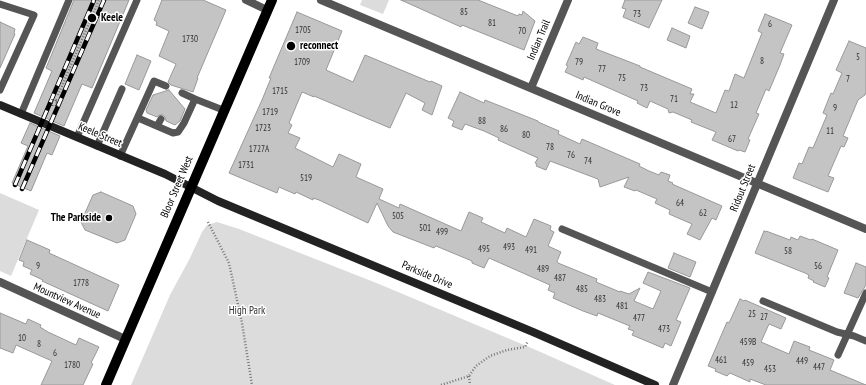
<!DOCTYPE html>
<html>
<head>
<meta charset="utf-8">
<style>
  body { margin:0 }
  canvas { display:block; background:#fff }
</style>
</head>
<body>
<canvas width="866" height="385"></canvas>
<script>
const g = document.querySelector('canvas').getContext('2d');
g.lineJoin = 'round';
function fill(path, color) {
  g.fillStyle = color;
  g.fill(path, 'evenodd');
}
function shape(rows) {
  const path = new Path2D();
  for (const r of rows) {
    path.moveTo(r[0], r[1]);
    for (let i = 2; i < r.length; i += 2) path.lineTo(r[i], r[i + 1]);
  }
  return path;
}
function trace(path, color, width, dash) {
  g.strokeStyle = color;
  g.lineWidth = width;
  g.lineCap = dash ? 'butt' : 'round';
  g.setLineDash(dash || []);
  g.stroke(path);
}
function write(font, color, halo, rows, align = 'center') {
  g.font = font + ' "PT Sans Narrow",sans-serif';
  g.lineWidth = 3;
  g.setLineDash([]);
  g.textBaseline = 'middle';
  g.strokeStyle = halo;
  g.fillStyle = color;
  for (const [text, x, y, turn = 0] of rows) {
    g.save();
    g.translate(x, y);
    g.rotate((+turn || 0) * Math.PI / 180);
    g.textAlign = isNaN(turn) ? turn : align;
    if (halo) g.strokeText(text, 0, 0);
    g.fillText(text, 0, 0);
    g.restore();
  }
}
fill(shape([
  [362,0,389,0,383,14,360,5],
  [0,193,39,210,11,276,0,271],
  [217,222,239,229,379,284,536,350,615,385,131,385,170,295,190,258,202,232,207,225]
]), '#dcdcdc');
const building = shape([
  [74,0,129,0,92,88,82,84,64,126,34,113,52,71,46,68,74,0],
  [162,0,203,0,226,10,197,78,198,78,193,92,171,85,168,82,176,64,159,56,169,31,156,25,157,22,154,20,162,0],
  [401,0,478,0,518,16,519,14,522,15,523,11,535,21,524,50,462,25,461,27,401,0],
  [625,0,662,0,649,28,623,17,626,9,622,8,625,0],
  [695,7,709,12,702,29,688,23,695,7],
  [297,12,342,31,326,70,353,82,365,55,430,82,431,81,442,86,432,115,422,110,425,103,406,93,390,128,314,96,314,97,302,92,289,123,292,125,288,133,300,138,295,148,333,167,339,154,361,164,356,177,383,189,379,199,399,208,400,204,461,231,469,212,483,218,481,222,505,233,507,228,526,237,534,219,551,226,550,230,554,232,548,246,561,252,557,261,558,263,597,279,596,282,620,292,620,291,629,294,640,288,634,301,653,309,661,291,643,283,648,272,690,288,676,320,681,322,671,346,665,343,663,348,632,335,634,331,628,329,630,326,598,313,597,316,583,311,553,298,555,293,548,290,550,285,489,258,484,268,472,263,472,261,436,246,434,248,393,232,388,226,377,203,368,223,319,200,313,198,313,200,296,192,295,194,279,187,277,193,229,173,262,100,271,78,269,78,297,12],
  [765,14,792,25,780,53,784,54,780,65,769,91,766,89,756,113,759,114,748,139,750,140,745,152,739,150,738,151,712,140,716,132,691,122,692,120,673,112,669,113,668,109,650,101,647,108,637,103,638,101,584,77,583,80,565,72,568,66,566,65,576,42,579,44,583,37,598,43,596,49,640,66,640,67,692,89,690,94,694,94,690,102,716,113,725,90,729,91,735,74,744,78,762,33,758,31,765,14],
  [0,22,15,29,14,33,15,34,0,68,0,22],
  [672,28,690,36,686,48,667,40,672,28],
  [849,41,866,48,866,92,865,95,858,100,843,136,848,138,844,147,841,146,828,176,834,178,828,192,793,178,799,163,802,164,809,147,813,148,827,115,823,113,831,93,833,94,842,73,836,70,849,41],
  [137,55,151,61,139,90,125,84,137,55],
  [169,90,185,109,180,121,175,125,166,121,165,117,163,115,159,115,157,117,147,113,146,110,153,95,169,90],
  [460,92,484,103,485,100,538,121,538,122,559,131,558,134,580,144,582,139,640,164,639,166,649,171,659,175,661,172,670,175,668,181,673,183,672,184,722,206,716,220,712,218,700,240,687,234,692,224,669,214,670,210,655,203,657,199,636,190,635,191,624,187,629,177,600,187,598,179,550,161,546,170,536,166,537,164,535,163,538,158,498,140,499,138,484,131,465,124,462,130,452,126,454,121,448,118,460,92],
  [30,123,60,136,52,155,47,153,31,191,12,183,28,146,21,143,30,123],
  [101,192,133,206,136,214,125,240,117,243,85,230,81,222,93,195,101,192],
  [764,231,766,232,766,231,790,240,791,237,798,240,800,236,811,240,812,239,838,250,827,277,829,278,825,287,813,282,814,281,808,278,809,275,805,273,755,253,764,231],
  [27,240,50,250,49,253,119,285,108,311,42,281,43,280,30,274,32,270,23,266,24,262,19,260,27,240],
  [674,253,696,262,690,277,668,268,674,253],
  [856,263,866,267,866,285,858,298,844,293,856,263],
  [740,299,744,301,745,300,786,318,781,329,769,324,761,342,789,354,794,341,810,347,809,350,834,360,830,370,866,385,766,385,750,379,750,382,730,373,727,376,715,371,716,369,708,366,727,322,729,323,740,299],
  [0,313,26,324,28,319,41,325,40,327,48,332,76,345,79,338,99,347,91,363,93,364,83,385,41,385,52,361,16,345,13,353,0,348,0,313]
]);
fill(building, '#c4c4c4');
trace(building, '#999', 1);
trace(shape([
  [58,95,99,0],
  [208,222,229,263,242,323,252,385],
  [469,376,470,385],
  [441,385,469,376,476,366,490,356,507,350,525,347,528,341]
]), '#777', 2.5, [1, 2]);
trace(shape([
  [0,4,34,15,0,90],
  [182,93,195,99],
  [21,114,69,0],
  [138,118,173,133,178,132,184,123,195,99,223,110],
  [157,126,161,119],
  [77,137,137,0],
  [97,146,122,89],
  [120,156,154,81,166,86],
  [562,229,712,292],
  [763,301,837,332,854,336,866,341],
  [838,355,866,293]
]), '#555', 7);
trace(shape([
  [246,0,267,10],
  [321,0,866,229],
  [531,88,568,0],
  [0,282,125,339],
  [673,385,834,0]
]), '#555', 8);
trace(shape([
  [0,105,165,174,218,201,533,332,655,385]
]), '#222', 8);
trace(shape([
  [106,385,272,0]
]), '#000', 10);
const rail = shape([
  [15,185,94,0],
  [22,189,104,0]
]);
trace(rail, '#000', 4.5);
trace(rail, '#fff', 3, [9]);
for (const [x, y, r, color] of [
  [92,18,5,"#000"],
  [291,46,5,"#000"],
  [109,218,4,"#000"]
]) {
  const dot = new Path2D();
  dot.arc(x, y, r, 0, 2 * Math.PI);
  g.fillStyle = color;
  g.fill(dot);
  trace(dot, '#fff', 1.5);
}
write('9px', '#313131', null, [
  ["85",464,12],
  ["73",637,14],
  ["81",492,23],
  ["6",770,24],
  ["1705",303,30],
  ["70",522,31],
  ["1730",190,39],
  ["5",858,57],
  ["8",762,61],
  ["1709",302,62],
  ["79",579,62],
  ["77",602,69],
  ["75",622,78],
  ["7",848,79],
  ["73",644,88],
  ["1715",280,91],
  ["71",674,99],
  ["21",54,103],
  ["12",734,105],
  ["9",835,108],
  ["1719",270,112],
  ["88",482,121],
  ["1723",263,128],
  ["86",504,129],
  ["11",830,131],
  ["80",526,135],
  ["67",732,139],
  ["78",550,147],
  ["1727A",259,149],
  ["76",571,155],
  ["74",588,161],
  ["1731",246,165],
  ["519",306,178],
  ["64",680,203],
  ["62",703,213],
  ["505",398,216],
  ["501",425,228],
  ["499",442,232],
  ["493",509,247],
  ["495",484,249],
  ["491",531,250],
  ["58",788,251],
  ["9",38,266],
  ["56",818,266],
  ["489",543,269],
  ["487",560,278],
  ["1778",81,283],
  ["485",582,289],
  ["483",600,299],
  ["481",622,306],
  ["25",752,314],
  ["27",764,317],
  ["477",639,318],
  ["473",664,329],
  ["10",22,338],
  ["459B",748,342],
  ["8",39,344],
  ["6",55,353],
  ["461",721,360],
  ["449",802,361],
  ["459",748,363],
  ["1780",72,365],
  ["447",819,367],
  ["453",770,369]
]);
write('bold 11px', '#000', '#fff', [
  ["Keele",101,18],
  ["reconnect",300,46],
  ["The Parkside",101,218,"right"]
], 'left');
write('11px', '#000', '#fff', [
  ["Indian Trail",539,40,-67],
  ["Indian Grove",598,104,23],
  ["Keele Street",100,135,23],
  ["Bloor Street West",177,187,-67],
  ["Ridout Street",743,188,-68],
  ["Parkside Drive",427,275,23],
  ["Mountview Avenue",67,301,24]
]);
write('11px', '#333', '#fff', [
  ["High Park",247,311]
]);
</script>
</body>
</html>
